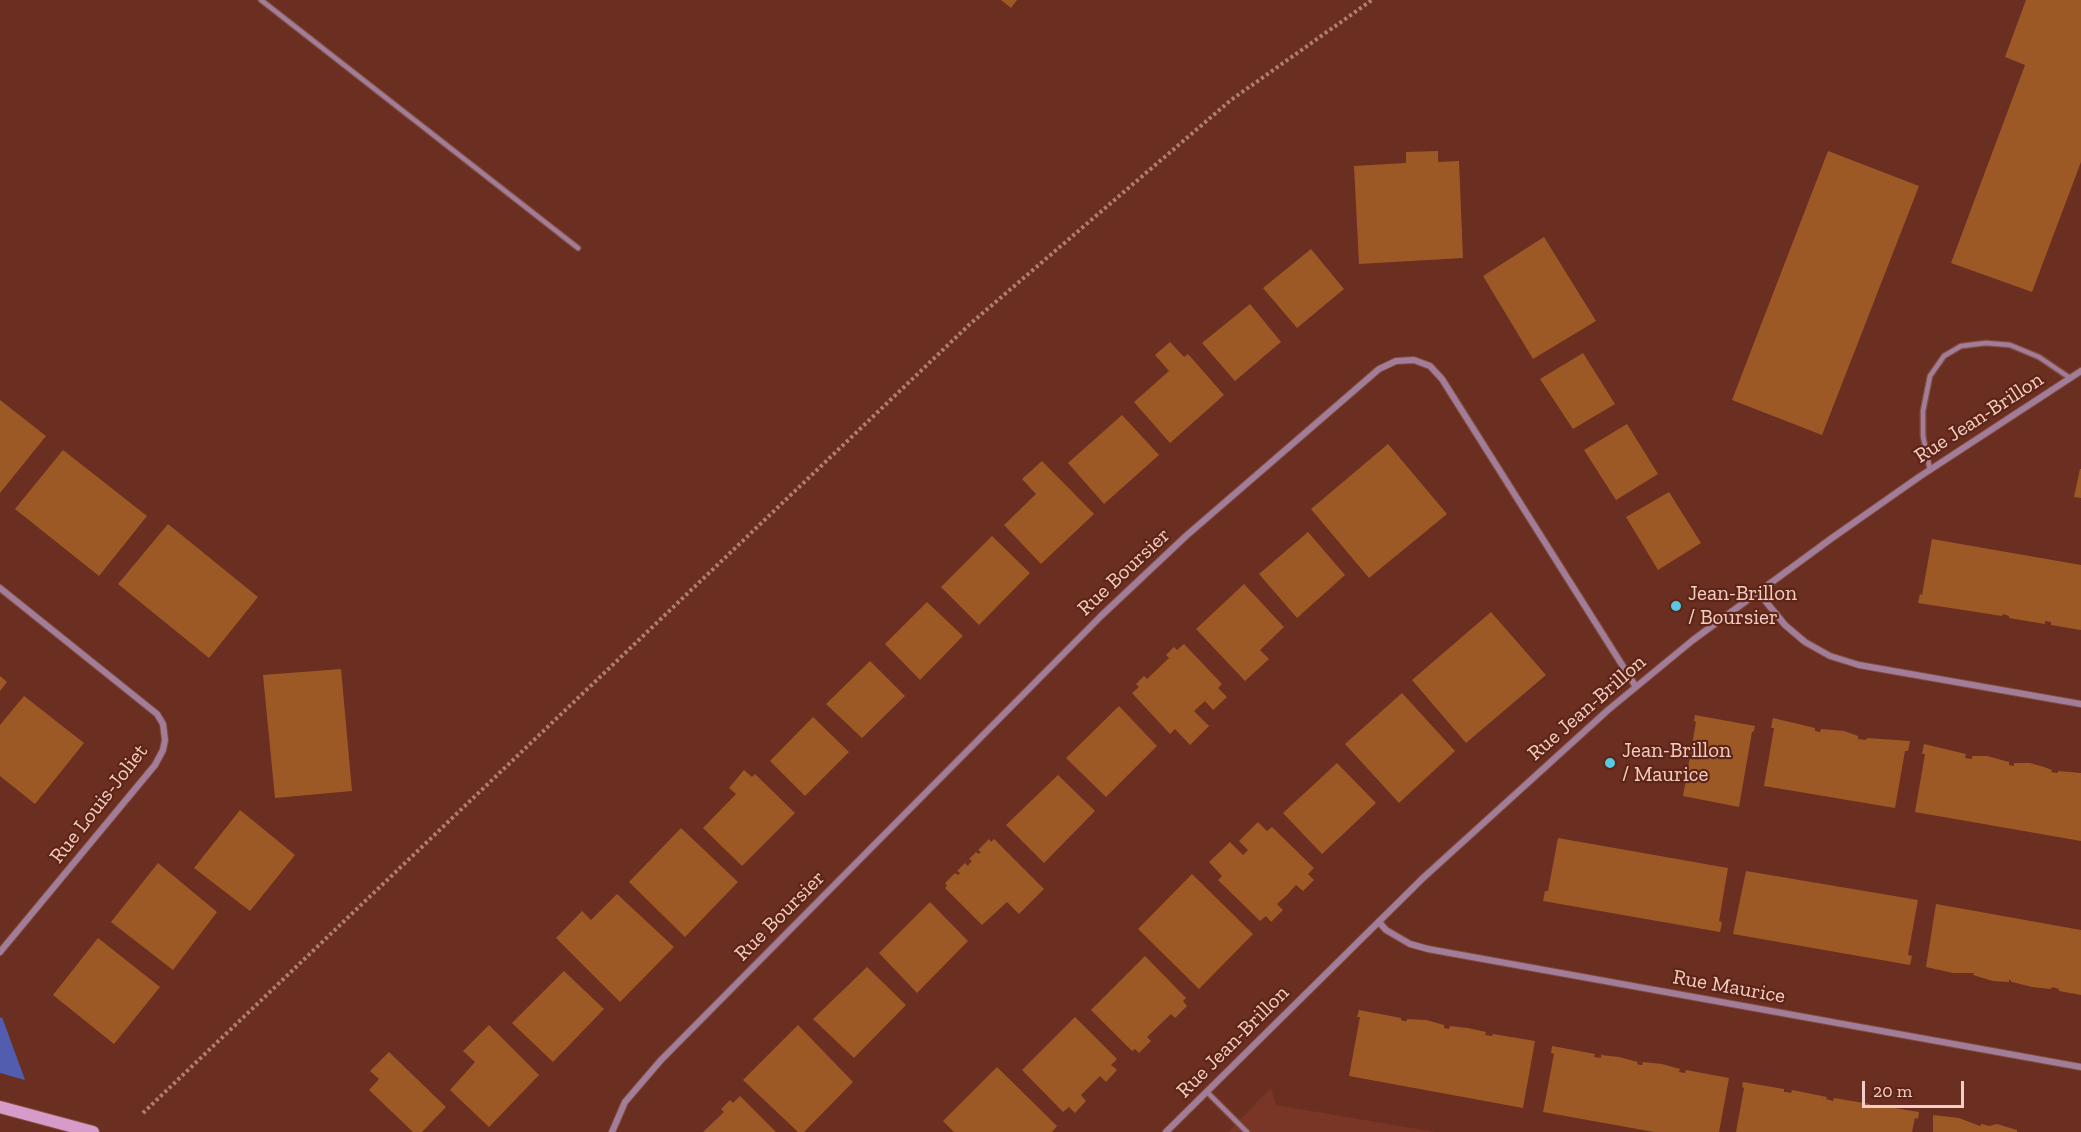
<!DOCTYPE html>
<html>
<head>
<meta charset="utf-8">
<style>
  body { margin:0 }
  #map { position:relative; width:2081px; height:1132px; overflow:hidden; background:#6a2f21; font-family:"Zilla Slab",serif }
  canvas { display:block }
  .scale { position:absolute; left:1862px; top:1081px; width:102px; height:27px; box-sizing:border-box; border:3px solid #f3cec4; border-top:0; padding-left:8px; font-size:18px; line-height:21px; white-space:nowrap; color:#f3cec4; -webkit-text-stroke:4px #5e2416; paint-order:stroke }
</style>
</head>
<body>
<div id="map">
<canvas width="2081" height="1132"></canvas>
<div class="scale">20 m</div>
</div>
<script>
const g = document.querySelector('canvas').getContext('2d');
g.lineJoin = 'round';
function fill(path, color) {
  g.fillStyle = color;
  g.fill(path, 'evenodd');
}
function shape(rows) {
  const path = new Path2D();
  for (const r of rows) {
    path.moveTo(r[0], r[1]);
    for (let i = 2; i < r.length; i += 2) path.lineTo(r[i], r[i + 1]);
  }
  return path;
}
function trace(path, color, width, dash) {
  g.strokeStyle = color;
  g.lineWidth = width;
  g.lineCap = dash ? 'butt' : 'round';
  g.setLineDash(dash || []);
  g.stroke(path);
}
function write(font, color, halo, rows, align = 'center') {
  g.font = font + ' "Zilla Slab",serif';
  g.lineWidth = 4.5;
  g.setLineDash([]);
  g.textBaseline = 'middle';
  g.strokeStyle = halo;
  g.fillStyle = color;
  for (const [text, x, y, turn = 0] of rows) {
    g.save();
    g.translate(x, y);
    g.rotate((+turn || 0) * Math.PI / 180);
    g.textAlign = isNaN(turn) ? turn : align;
    if (halo) g.strokeText(text, 0, 0);
    g.fillText(text, 0, 0);
    g.restore();
  }
}
fill(shape([
  [1271,1088,1276,1105,1435,1132,1228,1132]
]), '#793525');
fill(shape([
  [2,1017,25,1080,0,1073,0,1018]
]), '#525daf');
fill(shape([
  [1001,0,1017,0,1011,8],
  [2026,0,2081,0,2081,162,2032,292,1951,263,2025,65,2005,57],
  [1438,151,1438,162,1459,161,1463,258,1359,264,1354,166,1406,163,1406,152],
  [1828,151,1919,186,1822,435,1732,400],
  [1544,237,1596,321,1533,359,1483,276],
  [1311,249,1344,289,1297,328,1263,288],
  [1250,304,1281,342,1235,381,1202,343],
  [1170,342,1184,357,1188,354,1224,395,1170,443,1134,402,1169,371,1155,355],
  [1583,353,1615,404,1573,429,1540,379],
  [0,400,46,436,0,493],
  [1122,415,1159,455,1104,504,1068,463],
  [1627,424,1658,474,1616,500,1584,450],
  [1388,444,1447,514,1369,578,1311,509],
  [63,450,147,516,99,576,15,509],
  [1042,461,1094,514,1041,564,1004,525,1036,494,1022,479],
  [2080,469,2081,469,2081,498,2074,497],
  [1669,492,1701,543,1658,570,1626,517],
  [168,524,258,597,209,658,118,584],
  [1308,532,1345,575,1297,618,1259,574],
  [992,536,1030,573,979,625,941,587],
  [1932,539,2081,565,2081,630,2051,625,2051,622,2045,621,2045,624,2009,618,2009,616,2003,614,2002,616,1918,603,1920,594,1922,595],
  [1244,584,1284,627,1260,650,1269,659,1245,681,1196,629],
  [927,602,963,636,920,680,885,644],
  [1491,612,1546,675,1466,743,1412,680],
  [1184,644,1222,684,1218,688,1227,697,1213,710,1205,701,1194,711,1209,726,1190,745,1175,729,1170,734,1132,693,1139,687,1136,684,1144,676,1147,679,1169,658,1166,655,1174,647,1177,650],
  [870,661,905,696,862,738,826,704],
  [341,669,352,791,275,798,263,675],
  [0,676,7,682,0,691],
  [1402,693,1455,751,1399,803,1345,744],
  [24,696,84,743,35,804,0,776,0,725],
  [1119,706,1157,746,1106,797,1066,758],
  [1695,715,1755,726,1754,731,1752,732,1739,807,1683,796,1696,722,1694,721],
  [813,717,849,752,805,796,770,761],
  [1773,718,1815,728,1815,731,1820,732,1821,729,1844,731,1858,736,1858,739,1866,740,1867,738,1910,741,1908,751,1905,751,1895,808,1764,786,1774,728,1771,728],
  [1924,744,1966,754,1965,758,1972,759,1972,756,1987,756,2009,762,2009,765,2014,766,2014,763,2030,763,2044,767,2052,770,2051,772,2058,773,2058,771,2081,773,2081,841,1915,812,1925,754,1922,754],
  [1337,763,1376,803,1322,854,1283,813],
  [744,770,752,777,755,774,795,813,742,866,703,828,736,794,729,788],
  [1058,775,1095,811,1044,863,1006,825],
  [240,810,295,855,250,911,194,868],
  [1258,822,1267,831,1272,827,1314,868,1308,874,1314,880,1303,891,1296,885,1287,895,1277,904,1283,910,1271,922,1266,916,1260,921,1218,880,1222,876,1209,862,1230,842,1243,855,1248,850,1239,841],
  [681,828,738,882,685,937,629,882],
  [1558,838,1728,868,1719,921,1722,922,1720,932,1543,901,1545,891,1548,891],
  [989,839,991,842,994,839,1044,889,1019,914,1007,902,982,925,945,888,947,886,945,883,955,873,958,875,960,873,957,871,965,863,968,866,969,864,972,861,969,859,976,852,979,854,981,852,978,850],
  [158,863,217,912,173,970,111,922],
  [1746,871,1918,900,1908,955,1912,956,1910,965,1733,934],
  [1192,874,1253,934,1199,989,1138,929],
  [617,894,674,947,620,1002,556,938,582,911,591,920],
  [930,902,968,941,917,993,879,953],
  [1936,904,2081,930,2081,995,2059,991,2059,989,2052,987,2051,989,2032,987,2012,982,2009,979,2009,982,1993,981,1973,975,1974,973,1953,973,1926,967],
  [98,938,160,987,114,1044,53,995],
  [1145,956,1186,998,1183,1001,1187,1006,1175,1018,1171,1014,1147,1037,1151,1041,1139,1053,1135,1049,1132,1051,1091,1010],
  [867,967,906,1005,854,1058,813,1019],
  [564,971,604,1009,553,1062,512,1023],
  [1359,1010,1401,1018,1401,1020,1404,1021,1407,1021,1407,1019,1426,1020,1444,1025,1444,1028,1449,1029,1450,1026,1468,1028,1486,1032,1485,1035,1492,1036,1493,1034,1535,1041,1523,1108,1349,1076,1360,1017,1357,1017],
  [1075,1017,1117,1059,1111,1065,1117,1070,1106,1082,1100,1076,1081,1095,1086,1101,1075,1113,1069,1107,1063,1112,1022,1070],
  [489,1025,539,1075,489,1127,450,1090,475,1062,463,1051],
  [798,1025,853,1082,804,1132,798,1132,743,1080],
  [1552,1046,1595,1054,1594,1057,1601,1058,1601,1055,1619,1057,1638,1062,1637,1064,1640,1065,1642,1065,1643,1062,1662,1064,1680,1069,1679,1072,1685,1073,1686,1070,1729,1078,1719,1132,1654,1132,1543,1112,1554,1054,1551,1053],
  [389,1052,446,1107,422,1132,413,1132,369,1090,379,1079,370,1071],
  [997,1067,1057,1126,1052,1132,954,1132,943,1121],
  [1743,1082,1784,1089,1784,1092,1787,1092,1791,1093,1792,1090,1827,1097,1826,1099,1833,1101,1834,1098,1870,1104,1870,1106,1876,1108,1876,1105,1919,1112,1918,1119,1915,1118,1912,1132,1736,1132,1744,1088,1742,1087],
  [740,1096,776,1132,703,1132,724,1112,721,1109,730,1100,733,1103],
  [1933,1115,1959,1118,1980,1126,1982,1124,1989,1126,1997,1124,2017,1130,2017,1132,1933,1132]
]), '#9c5926');
const lane = shape([
  [261,0,578,248],
  [1930,470,1923,436,1923,411,1930,376,1944,356,1961,346,1986,343,2010,345,2039,357,2070,378],
  [1207,1092,1247,1132]
]);
const street = shape([
  [0,588,157,714,163,724,165,740,163,750,155,765,0,952],
  [1758,592,1785,625,1805,642,1830,656,1859,665,2081,704],
  [1379,922,1386,930,1410,944,1428,949,2081,1067],
  [612,1132,625,1102,661,1060,1101,616,1186,536,1379,369,1396,361,1414,360,1430,366,1442,379,1636,687],
  [1166,1132,1423,878,1608,710,1693,640,1832,538,1919,477,2081,371]
]);
const secondary = shape([
  [0,1107,93,1132]
]);
trace(lane, '#834c3e', 7);
trace(street, '#834c3e', 8);
trace(secondary, '#834c3e', 14);
trace(shape([
  [143,1113,970,324,1231,100,1372,0]
]), '#af7f73', 4, [3, 3]);
trace(lane, '#a27d99', 4.5);
trace(street, '#a27d99', 6);
trace(secondary, '#d79bc9', 12);
for (const [x, y, r, color] of [
  [1676,606,6,"#57c9e2"],
  [1610,763,6,"#57c9e2"]
]) {
  const dot = new Path2D();
  dot.arc(x, y, r, 0, 2 * Math.PI);
  g.fillStyle = color;
  g.fill(dot);
  trace(dot, '#5e2416', 2);
}
write('21px', '#f3cec4', '#5e2416', [
  ["Rue Jean-Brillon",1979,418,-33],
  ["Rue Boursier",1124,572,-43],
  ["Rue Jean-Brillon",1587,708,-41],
  ["Rue Louis-Joliet",99,804,-52],
  ["Rue Boursier",780,916,-45],
  ["Rue Maurice",1729,987,10],
  ["Rue Jean-Brillon",1233,1042,-45]
]);
write('21px', '#f3cec4', '#5e2416', [
  ["Jean-Brillon",1688,594],
  ["/ Boursier",1688,618],
  ["Jean-Brillon",1622,751],
  ["/ Maurice",1622,775]
], 'left');
</script>
</body>
</html>
